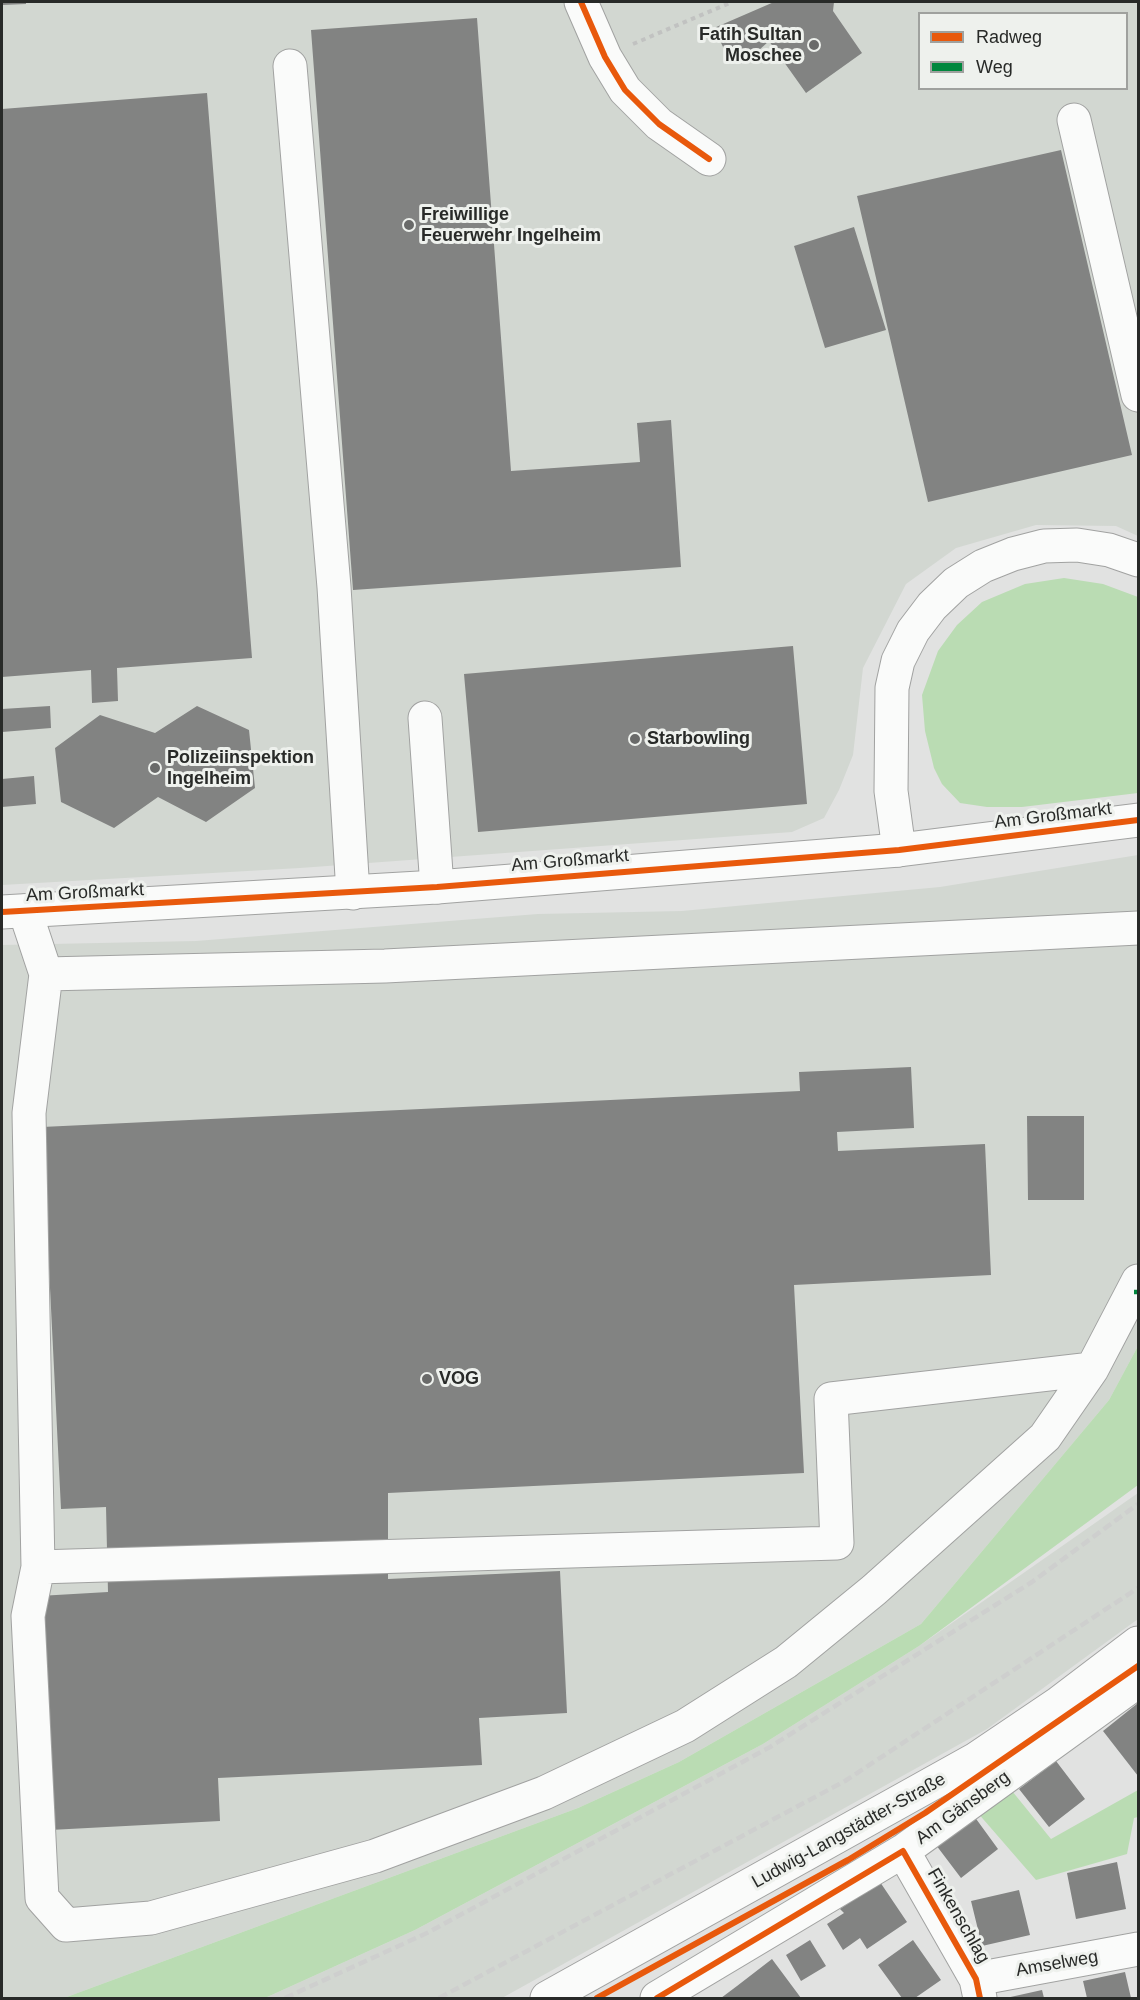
<!DOCTYPE html>
<html>
<head>
<meta charset="utf-8">
<style>
  body { margin:0 }
  #map { position:relative; width:1140px; height:2000px; overflow:hidden; background:#e1e2e1; font-family:Arial,sans-serif }
  canvas { display:block }
  .frame { position:absolute; inset:0; border:3px solid #282a28; pointer-events:none }
  .legend { position:absolute; left:918px; top:12px; width:210px; height:78px; box-sizing:border-box; background:#eef1ed; border:2px solid #9fa19e; margin:0; padding:8px 10px; list-style:none; font-size:18px; color:#282a28 }
  .legend li { display:flex; align-items:center; gap:12px; height:30px }
  .legend b { width:30px; border:2px solid #9fa19e }
</style>
</head>
<body>
<div id="map">
<canvas width="1140" height="2000"></canvas>
<div class="frame"></div>
<ul class="legend">
<li><b style="height:8px;background:#e8590c"></b>Radweg</li>
<li><b style="height:8px;background:#00873e"></b>Weg</li>
</ul>
</div>
<script>
const g = document.querySelector('canvas').getContext('2d');
g.lineJoin = 'round';
function fill(path, color) {
  g.fillStyle = color;
  g.fill(path, 'evenodd');
}
function shape(rows) {
  const path = new Path2D();
  for (const r of rows) {
    path.moveTo(r[0], r[1]);
    for (let i = 2; i < r.length; i += 2) path.lineTo(r[i], r[i + 1]);
  }
  return path;
}
function trace(path, color, width, dash) {
  g.strokeStyle = color;
  g.lineWidth = width;
  g.lineCap = dash ? 'butt' : 'round';
  g.setLineDash(dash || []);
  g.stroke(path);
}
function write(font, color, halo, rows, align = 'center') {
  g.font = font + ' Arial,sans-serif';
  g.lineWidth = 6;
  g.setLineDash([]);
  g.textBaseline = 'middle';
  g.strokeStyle = halo;
  g.fillStyle = color;
  for (const [text, x, y, turn = 0] of rows) {
    g.save();
    g.translate(x, y);
    g.rotate((+turn || 0) * Math.PI / 180);
    g.textAlign = isNaN(turn) ? turn : align;
    if (halo) g.strokeText(text, 0, 0);
    g.fillText(text, 0, 0);
    g.restore();
  }
}
fill(shape([
  [2,2,1138,2,1138,536,1116,526,1036,525,956,548,906,584,863,668,853,755,839,790,824,818,792,832,300,868,2,885],
  [920,14,1126,14,1126,88,920,88],
  [1138,855,1138,1346,1109,1400,921,1624,679,1762,578,1808,64,1998,2,1998,2,945,196,941,538,914,682,911,940,887],
  [1138,1493,1138,1619,987,1729,502,1998,265,1998,415,1930,763,1744,919,1646]
]), '#d2d7d1');
fill(shape([
  [1064,578,1103,584,1138,597,1138,793,1022,807,987,807,960,803,942,784,934,768,925,731,922,695,938,651,957,625,982,602,1025,584],
  [1138,1346,1138,1485,919,1646,763,1744,415,1930,265,1998,64,1998,578,1808,679,1762,921,1624,1109,1400],
  [1008,1786,1051,1839,1138,1790,1138,1817,1134,1818,1127,1854,1036,1880,977,1812]
]), '#badcb3');
fill(shape([
  [2,2,26,2,26,4,2,5],
  [774,2,834,2,833,11,862,53,806,93,769,41,747,61,724,49,714,28],
  [477,18,511,471,640,462,637,423,671,420,681,567,353,590,311,30],
  [207,93,252,658,117,668,118,701,92,703,91,670,2,677,2,109],
  [1061,150,1132,455,928,502,857,196],
  [854,227,886,330,825,348,794,246],
  [793,646,807,804,478,832,464,674],
  [50,706,51,728,2,732,2,709],
  [197,706,249,730,255,788,206,822,158,797,114,828,61,802,55,748,100,715,155,733],
  [34,776,36,804,2,807,2,779],
  [911,1067,914,1128,837,1132,838,1151,985,1144,991,1275,794,1285,804,1473,388,1493,388,1579,560,1571,567,1713,479,1718,482,1765,218,1778,220,1821,50,1830,39,1596,108,1592,106,1507,61,1509,42,1127,800,1091,799,1072],
  [1027,1116,1084,1116,1084,1200,1028,1200],
  [1138,1703,1138,1776,1103,1731],
  [1056,1761,1085,1799,1049,1827,1019,1789],
  [974,1816,998,1849,961,1878,936,1845],
  [1117,1862,1126,1909,1076,1919,1067,1873],
  [880,1882,907,1922,867,1949,860,1938,843,1950,827,1924,844,1913,840,1909],
  [1019,1890,1030,1935,982,1946,971,1901],
  [810,1940,826,1966,801,1981,786,1955],
  [913,1940,941,1980,915,1998,902,1998,878,1965],
  [772,1959,801,1998,721,1998,737,1986],
  [1125,1972,1131,1998,1087,1998,1083,1981],
  [1042,1990,1044,1998,1006,1998]
]), '#828382');
const minor = shape([
  [581,2,605,57,625,90,659,124,709,159],
  [290,66,334,587,353,893],
  [1074,120,1138,395],
  [425,718,437,887],
  [899,850,891,791,892,688,898,661,913,631,932,606,956,583,983,566,1013,554,1044,546,1077,545,1109,550,1138,560],
  [25,911,46,974,29,1113,38,1567,837,1543,831,1399,1092,1369],
  [46,974,385,966,1138,928],
  [38,1567,28,1616,42,1898,66,1925,151,1918,375,1856,544,1793,685,1726,786,1662,874,1590,1045,1437,1092,1369,1138,1281],
  [903,1851,976,1979,980,1998],
  [976,1979,1138,1949],
  [657,1998,903,1851,1138,1681]
]);
const major = shape([
  [2,912,437,887,899,850,1138,820],
  [547,1998,976,1759,1059,1703,1138,1643]
]);
trace(minor, '#a1a2a1', 35);
trace(major, '#a1a2a1', 35);
trace(shape([
  [633,44,732,2]
]), '#c1c2c1', 4, [4.5, 4.5]);
trace(minor, '#fafbfa', 33);
trace(major, '#fafbfa', 33);
trace(shape([
  [285,1998,427,1933,770,1747,1032,1582,1138,1504],
  [439,1998,845,1781,1138,1588]
]), '#cecfce', 4.5, [9, 4.5]);
trace(shape([
  [1134,1292,1138,1292]
]), '#00873e', 4.5, [9, 4.5]);
trace(shape([
  [581,2,605,57,625,90,659,124,709,159],
  [2,912,437,887,899,850,1138,820],
  [597,1998,848,1860,925,1813,1138,1666],
  [657,1998,903,1851,976,1979,980,1998]
]), '#e8590c', 6);
for (const [x, y, r, color] of [
  [814,45,6,"#696a69"],
  [409,225,6,"#696a69"],
  [635,739,6,"#696a69"],
  [155,768,6,"#696a69"],
  [427,1379,6,"#696a69"]
]) {
  const dot = new Path2D();
  dot.arc(x, y, r, 0, 2 * Math.PI);
  g.fillStyle = color;
  g.fill(dot);
  trace(dot, '#eef1ed', 2);
}
write('bold 18px', '#282a28', '#eef1ed', [
  ["Fatih Sultan",802,35,"right"],
  ["Moschee",802,56,"right"],
  ["Freiwillige",421,215],
  ["Feuerwehr Ingelheim",421,236],
  ["Starbowling",647,739],
  ["Polizeiinspektion",167,758],
  ["Ingelheim",167,779],
  ["VOG",439,1379]
], 'left');
write('18px', '#282a28', '#eef1ed', [
  ["Am Großmarkt",1053,816,-7],
  ["Am Großmarkt",570,861,-5],
  ["Am Großmarkt",85,893,-3],
  ["Am Gänsberg",963,1808,-36],
  ["Ludwig-Langstädter-Straße",849,1831,-29],
  ["Finkenschlag",958,1916,60],
  ["Amselweg",1057,1964,-10]
]);
</script>
</body>
</html>
